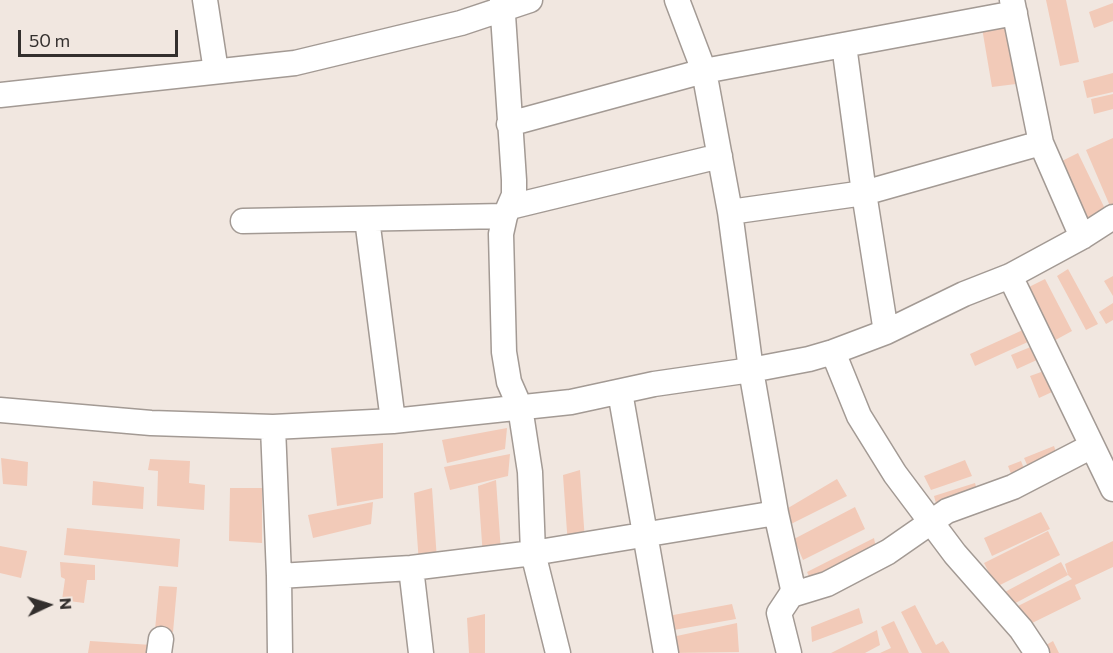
<!DOCTYPE html>
<html>
<head>
<meta charset="utf-8">
<style>
  body { margin:0 }
  #map { position:relative; width:1113px; height:653px; overflow:hidden; background:#f1e7e0; font-family:Commissioner,sans-serif }
  canvas { display:block }
  .north { position:absolute; left:18px; top:575px; width:60px; height:60px; -webkit-text-stroke:4px #f1e7e0; paint-order:stroke; rotate:86deg; font-size:16px; font-weight:700; line-height:24px; text-align:center; color:#332f2d }
  .north::after { content:''; display:block; margin:auto; width:21px; height:27px; background:#332f2d; clip-path:polygon(50% 0,100% 100%,50% 72%,0 100%) }
  .scale { position:absolute; left:18px; top:30px; width:160px; height:27px; box-sizing:border-box; border:3px solid #332f2d; border-top:0; padding-left:8px; font-size:18px; line-height:21px; white-space:nowrap; color:#332f2d; -webkit-text-stroke:4px #f1e7e0; paint-order:stroke }
</style>
</head>
<body>
<div id="map">
<canvas width="1113" height="653"></canvas>
<div class="north">N</div>
<div class="scale">50 m</div>
</div>
<script>
const g = document.querySelector('canvas').getContext('2d');
g.lineJoin = 'round';
function fill(path, color) {
  g.fillStyle = color;
  g.fill(path, 'evenodd');
}
function shape(rows) {
  const path = new Path2D();
  for (const r of rows) {
    path.moveTo(r[0], r[1]);
    for (let i = 2; i < r.length; i += 2) path.lineTo(r[i], r[i + 1]);
  }
  return path;
}
function trace(path, color, width, dash) {
  g.strokeStyle = color;
  g.lineWidth = width;
  g.lineCap = dash ? 'butt' : 'round';
  g.setLineDash(dash || []);
  g.stroke(path);
}
fill(shape([
  [1046,0,1066,0,1079,62,1060,66],
  [1113,3,1113,21,1094,28,1089,12],
  [1006,23,1016,84,992,87,982,28],
  [1113,73,1113,92,1087,98,1083,81],
  [1113,94,1113,109,1094,114,1091,99],
  [1113,138,1113,204,1110,206,1086,150],
  [1078,153,1107,213,1083,224,1054,165],
  [1068,269,1098,324,1086,330,1057,276],
  [1113,276,1113,296,1104,281],
  [1045,279,1072,331,1050,343,1023,290],
  [1113,303,1113,320,1106,324,1099,312],
  [1025,329,1030,341,975,366,970,354],
  [1033,346,1039,359,1017,369,1011,355],
  [1044,371,1052,392,1039,398,1030,376],
  [507,428,505,449,447,463,442,440],
  [383,443,383,498,337,506,331,448],
  [1054,446,1058,458,1029,469,1024,458],
  [510,454,508,476,450,490,444,467],
  [1,458,28,462,27,486,3,484],
  [150,459,190,461,189,483,205,485,204,510,157,506,158,471,148,470],
  [965,460,972,476,931,490,924,476],
  [1021,461,1028,479,1015,484,1008,466],
  [580,470,585,541,568,546,563,475],
  [837,479,847,496,791,524,783,511],
  [496,480,501,552,483,557,478,486],
  [93,481,144,487,143,509,92,505],
  [975,483,979,497,938,511,934,496],
  [230,488,262,488,262,543,229,541],
  [432,488,437,560,419,564,414,493],
  [373,502,371,524,313,538,308,515],
  [855,507,865,529,803,560,794,539],
  [1041,512,1050,529,992,556,984,538],
  [67,528,180,539,178,567,64,555],
  [1048,531,1060,555,996,587,984,563],
  [874,538,877,553,813,585,807,572],
  [1113,541,1113,567,1075,585,1081,599,1024,627,1014,608,1072,579,1068,575,1010,606,1003,593,1061,562,1068,575,1065,564],
  [0,546,27,551,21,578,0,573],
  [60,562,95,565,95,580,87,580,84,603,62,600,65,579,61,577],
  [159,586,177,587,173,632,155,630],
  [732,604,736,619,668,631,668,616],
  [915,605,936,645,943,641,950,653,922,653,901,612],
  [859,608,863,623,812,642,811,627],
  [485,614,485,653,469,653,467,618],
  [894,621,909,653,880,653,891,648,881,627],
  [737,623,739,652,672,653,672,637],
  [877,630,880,645,865,653,831,653],
  [90,641,152,645,151,653,88,653],
  [1053,641,1059,653,1043,653,1041,648]
]), '#f2cab8');
const street = shape([
  [205,0,216,71],
  [502,0,514,180,514,195,505,216,501,234,504,352,509,382,520,407,530,472,533,553,558,653],
  [677,0,704,71,730,212,751,370,776,513,793,589,791,595,779,613,789,653],
  [1012,0,1041,143,1082,237],
  [844,45,864,193,886,332],
  [0,95,295,63,461,23,530,0],
  [509,124,704,71,1015,13],
  [510,207,720,156],
  [730,212,864,193,1041,143],
  [367,219,393,421],
  [243,221,505,216],
  [1010,276,1113,489],
  [833,352,859,416,895,474,955,554,1021,629,1037,653],
  [620,392,666,653],
  [0,410,151,423,273,427,393,421,571,402,654,384,751,370,809,359,833,352,886,332,964,294,1010,276,1082,237,1113,217],
  [273,427,279,576,280,653],
  [411,568,421,653],
  [279,576,411,568,533,553,776,513],
  [791,595,827,584,888,552,947,511,1013,487,1092,446],
  [159,653,161,639]
]);
trace(street, '#a39a94', 27);
trace(street, '#fff', 24);
</script>
</body>
</html>
